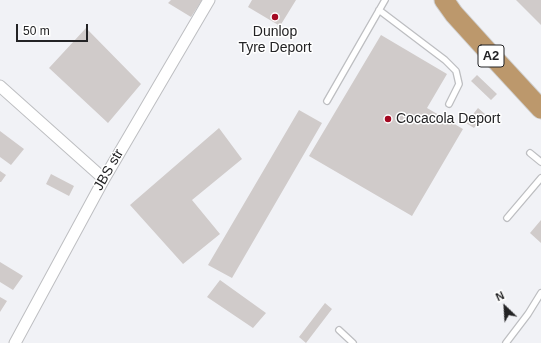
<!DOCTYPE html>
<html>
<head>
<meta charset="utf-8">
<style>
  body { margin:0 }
  #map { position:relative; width:541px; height:343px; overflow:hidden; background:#f1f2f6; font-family:Helvetica,sans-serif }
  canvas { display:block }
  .north { position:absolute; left:485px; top:287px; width:40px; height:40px; -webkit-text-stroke:3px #fff; paint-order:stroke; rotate:335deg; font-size:11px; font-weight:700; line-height:16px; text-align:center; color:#232325 }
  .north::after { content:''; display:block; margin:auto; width:14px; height:18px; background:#232325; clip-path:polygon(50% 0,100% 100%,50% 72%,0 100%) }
  .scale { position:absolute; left:16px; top:24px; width:72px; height:18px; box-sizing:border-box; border:2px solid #232325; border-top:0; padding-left:5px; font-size:12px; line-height:14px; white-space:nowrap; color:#232325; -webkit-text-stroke:3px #fff; paint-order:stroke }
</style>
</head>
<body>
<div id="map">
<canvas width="541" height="343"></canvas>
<div class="north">N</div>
<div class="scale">50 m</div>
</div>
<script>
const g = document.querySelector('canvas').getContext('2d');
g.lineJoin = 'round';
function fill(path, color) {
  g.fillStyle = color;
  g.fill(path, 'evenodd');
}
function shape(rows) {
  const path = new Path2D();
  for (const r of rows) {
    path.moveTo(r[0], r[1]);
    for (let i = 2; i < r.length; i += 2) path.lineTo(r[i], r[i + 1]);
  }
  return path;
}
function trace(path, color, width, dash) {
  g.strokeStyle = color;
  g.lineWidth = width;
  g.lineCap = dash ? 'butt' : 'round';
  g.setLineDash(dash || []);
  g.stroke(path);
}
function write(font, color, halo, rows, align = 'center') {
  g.font = font + ' Helvetica,sans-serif';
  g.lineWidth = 3;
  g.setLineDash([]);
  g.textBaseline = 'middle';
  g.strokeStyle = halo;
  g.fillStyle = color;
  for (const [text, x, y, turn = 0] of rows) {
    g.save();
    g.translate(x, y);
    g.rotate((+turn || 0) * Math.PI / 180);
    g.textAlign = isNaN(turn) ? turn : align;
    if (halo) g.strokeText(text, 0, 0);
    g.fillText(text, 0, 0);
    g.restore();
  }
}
fill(shape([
  [171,0,202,0,191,17,168,3],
  [252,0,296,0,280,26,248,7],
  [516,0,541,0,541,25],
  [86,28,141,84,108,123,49,68],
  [381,35,447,74,427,108,463,129,412,216,309,156],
  [477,75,497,94,491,100,471,81],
  [478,108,485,114,474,128,466,123],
  [299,110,322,123,232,278,208,265],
  [219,128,242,159,192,200,220,234,183,264,130,205],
  [0,131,24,149,11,165,0,157],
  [0,171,6,175,1,182,0,182],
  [51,174,74,186,69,196,46,184],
  [541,220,541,243,530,233],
  [0,262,23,276,13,290,0,282],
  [220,280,266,313,253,328,207,297],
  [0,297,7,301,0,312],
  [325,303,332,309,306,343,299,337]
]), '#d0cbca');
const service = shape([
  [379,10,445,60,456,71,459,84,449,104],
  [327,101,385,0],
  [530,153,541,162],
  [507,218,541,178],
  [339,330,353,343],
  [506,343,528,314,541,293]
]);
const minor = shape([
  [0,86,104,179],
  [15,343,104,179,209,0]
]);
const trunk = shape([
  [444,0,454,14,493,57,541,109]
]);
trace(service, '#bdbec1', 8);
trace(minor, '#bdbec1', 13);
trace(trunk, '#cfcfcf', 21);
trace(service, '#fff', 5.5);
trace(minor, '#fff', 11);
trace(trunk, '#bc986c', 19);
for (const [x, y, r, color] of [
  [275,17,4,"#a40922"],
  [388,119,4,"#a40922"]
]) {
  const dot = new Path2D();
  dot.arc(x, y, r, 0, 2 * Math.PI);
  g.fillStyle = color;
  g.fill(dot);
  trace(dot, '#fff', 1.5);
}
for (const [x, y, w] of [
  [491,56,26]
]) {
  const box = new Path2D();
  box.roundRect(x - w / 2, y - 11, w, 22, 3);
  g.fillStyle = '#fff';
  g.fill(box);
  trace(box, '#232325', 1);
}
write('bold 13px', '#232325', null, [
  ["A2",491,56]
]);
write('14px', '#232325', '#fff', [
  ["Dunlop",275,32],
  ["Tyre Deport",275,48],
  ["Cocacola Deport",396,119,"left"]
]);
write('14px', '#232325', '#fff', [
  ["JBS str",109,170,-60]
]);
</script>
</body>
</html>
